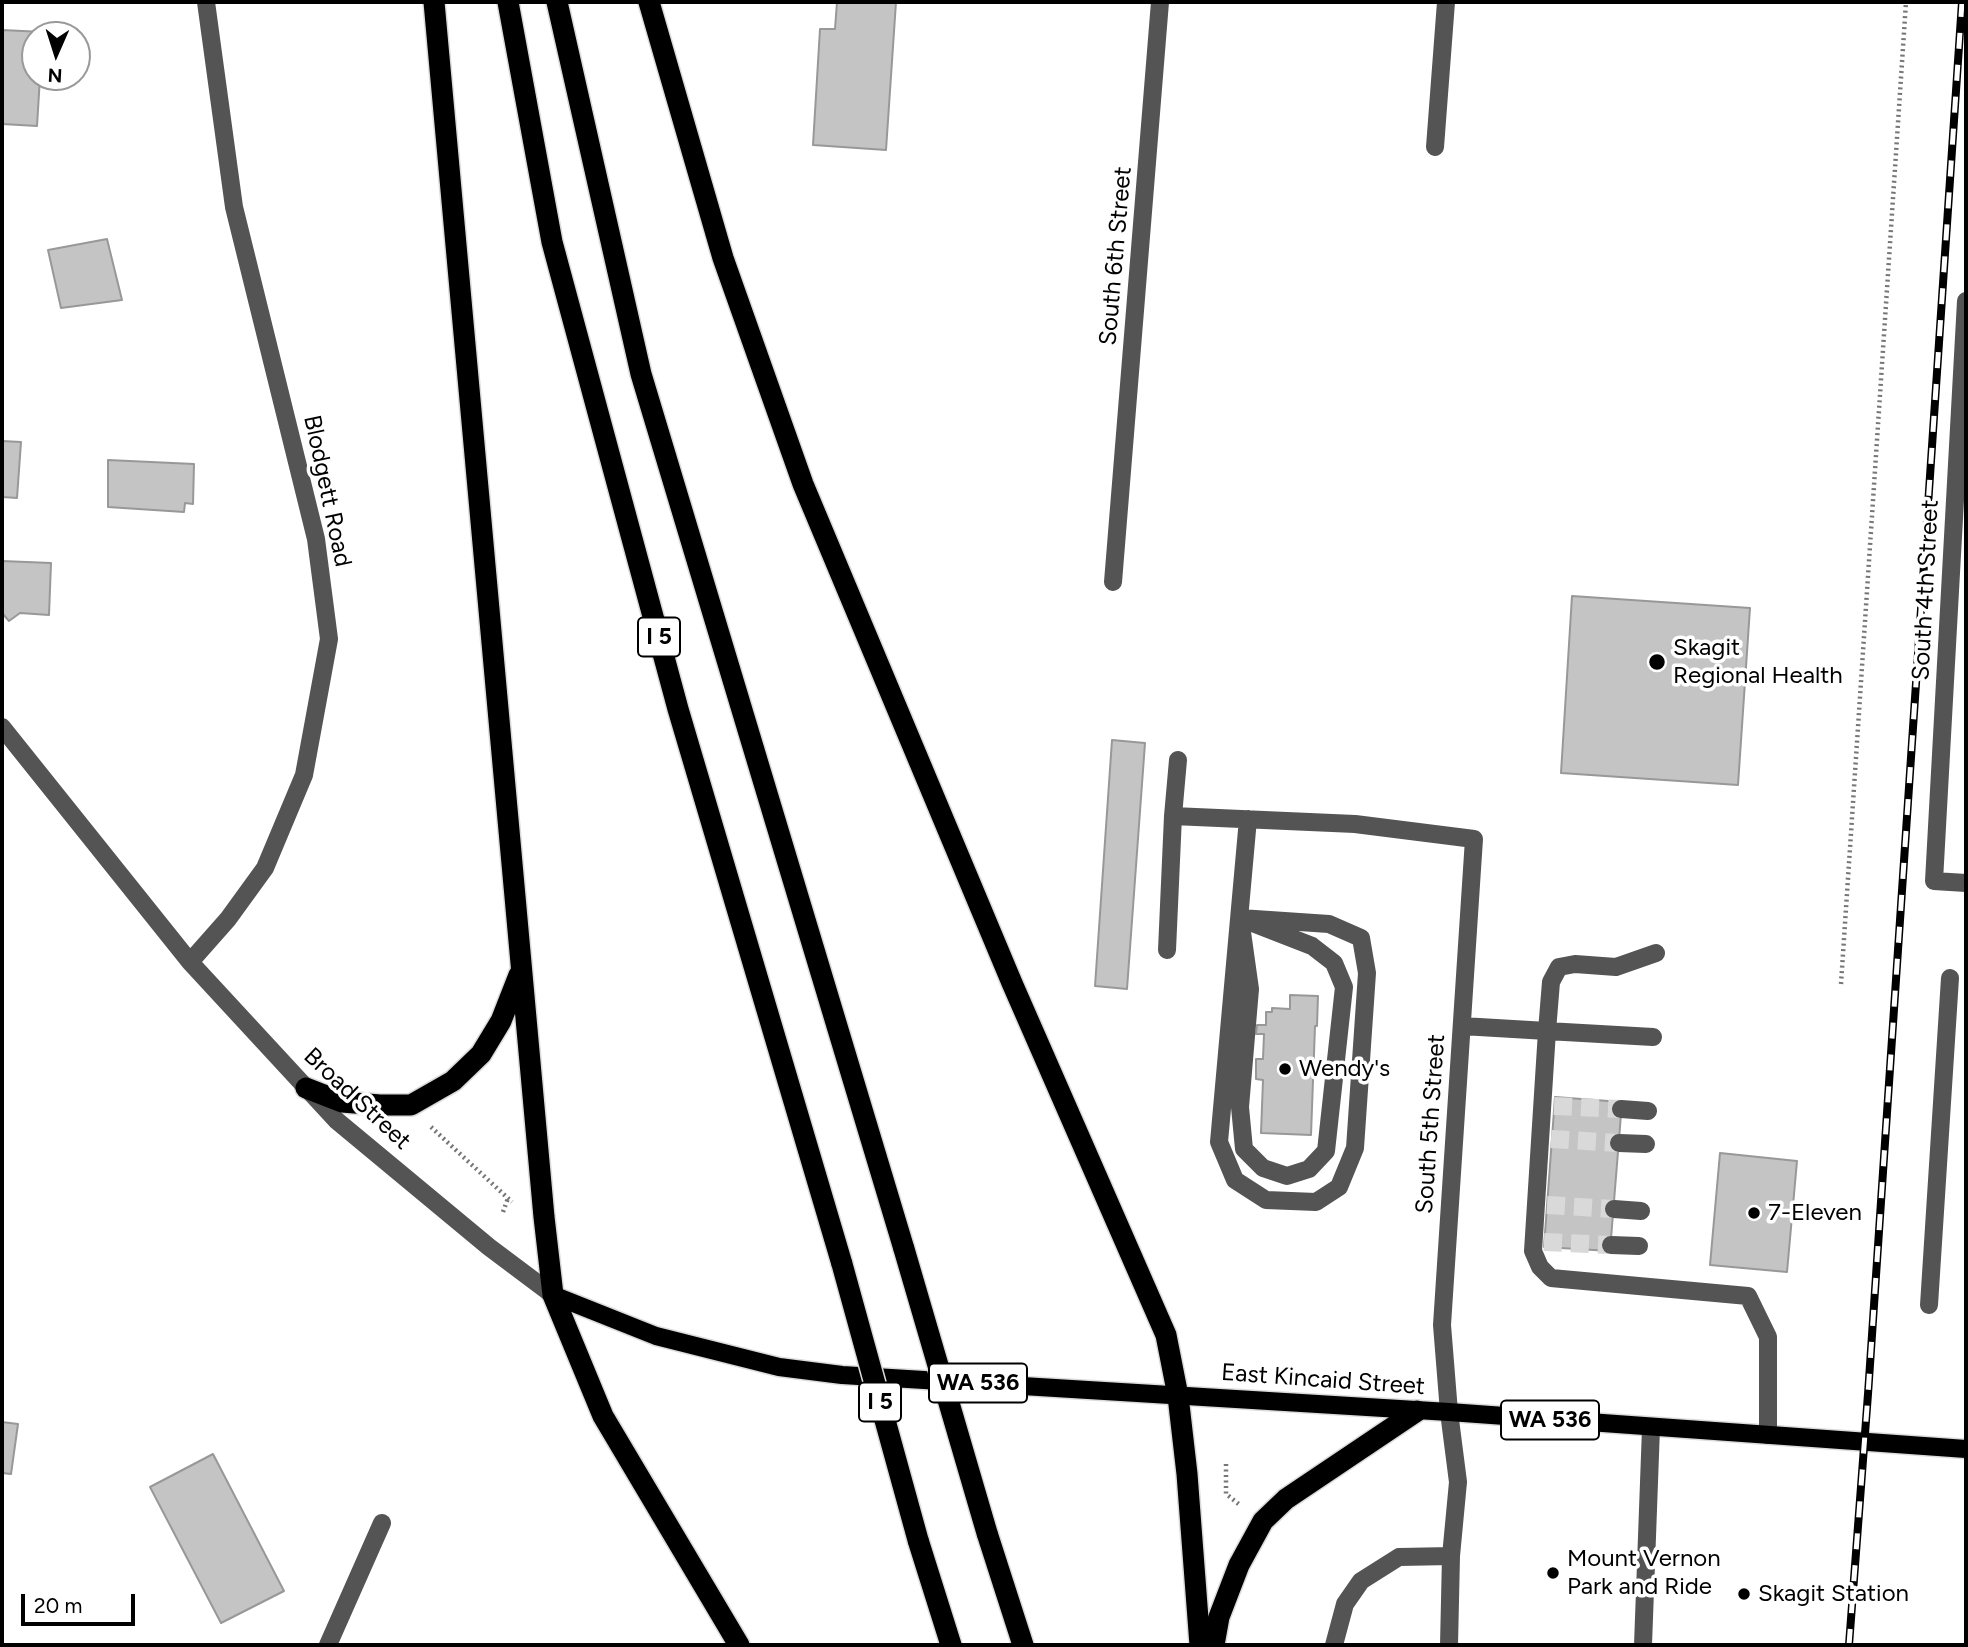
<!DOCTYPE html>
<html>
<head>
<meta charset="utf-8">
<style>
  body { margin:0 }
  #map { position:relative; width:1968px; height:1647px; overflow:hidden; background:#fff; font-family:Figtree,sans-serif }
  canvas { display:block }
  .frame { position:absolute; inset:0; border:4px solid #000; pointer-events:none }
  .north { position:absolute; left:21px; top:21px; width:70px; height:70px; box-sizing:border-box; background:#fff; border:2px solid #999; border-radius:50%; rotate:183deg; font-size:19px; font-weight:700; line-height:28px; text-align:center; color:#000 }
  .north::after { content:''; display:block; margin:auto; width:24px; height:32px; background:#000; clip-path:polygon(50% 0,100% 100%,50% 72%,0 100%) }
  .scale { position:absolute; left:21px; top:1594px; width:114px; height:32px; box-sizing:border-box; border:4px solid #000; border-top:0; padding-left:9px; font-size:21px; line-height:24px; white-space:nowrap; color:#000; -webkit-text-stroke:5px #fff; paint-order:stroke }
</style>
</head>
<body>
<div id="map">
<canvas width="1968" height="1647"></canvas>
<div class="frame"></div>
<div class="north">N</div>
<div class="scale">20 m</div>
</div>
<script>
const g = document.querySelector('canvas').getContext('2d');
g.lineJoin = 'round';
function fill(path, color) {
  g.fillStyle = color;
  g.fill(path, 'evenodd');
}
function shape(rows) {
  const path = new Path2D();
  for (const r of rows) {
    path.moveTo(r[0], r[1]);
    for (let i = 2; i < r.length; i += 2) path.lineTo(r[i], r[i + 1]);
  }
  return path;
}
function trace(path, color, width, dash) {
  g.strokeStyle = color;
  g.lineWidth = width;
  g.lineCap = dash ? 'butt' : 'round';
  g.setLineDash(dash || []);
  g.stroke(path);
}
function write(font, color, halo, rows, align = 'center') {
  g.font = font + ' Figtree,sans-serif';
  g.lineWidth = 7;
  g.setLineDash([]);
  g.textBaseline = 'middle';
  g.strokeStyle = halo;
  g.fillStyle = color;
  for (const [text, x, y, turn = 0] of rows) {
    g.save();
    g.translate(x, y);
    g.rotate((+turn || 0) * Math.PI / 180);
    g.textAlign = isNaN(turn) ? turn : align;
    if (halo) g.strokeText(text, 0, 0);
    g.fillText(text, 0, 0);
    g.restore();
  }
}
const building = shape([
  [837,2,896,2,886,150,813,145,820,29,835,29,837,2],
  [2,30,43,32,42,35,35,35,35,77,40,77,37,126,2,124,2,30],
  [107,239,122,300,61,308,48,250,107,239],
  [2,441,21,442,17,498,2,497,2,441],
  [108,460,194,464,193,504,185,503,184,512,108,507,108,460],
  [2,561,51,563,49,615,20,613,9,621,2,613,2,561],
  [1572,596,1750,608,1738,785,1561,773,1572,596],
  [1112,740,1145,743,1127,989,1095,986,1112,740],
  [1290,995,1318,996,1317,1026,1315,1026,1311,1135,1261,1133,1263,1080,1256,1079,1256,1059,1263,1059,1264,1034,1256,1034,1257,1025,1266,1025,1266,1012,1272,1012,1272,1008,1290,1009,1290,995],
  [1555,1097,1622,1102,1610,1251,1544,1247,1555,1097],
  [1720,1153,1797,1161,1787,1272,1710,1265,1720,1153],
  [2,1422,18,1424,11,1474,2,1473,2,1422],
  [213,1454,284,1591,221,1623,150,1487,213,1454]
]);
fill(building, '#c4c4c4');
trace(building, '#989898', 2);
trace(shape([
  [1554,1106,1621,1109],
  [1551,1139,1619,1143],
  [1547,1205,1614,1209],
  [1544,1242,1611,1245]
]), '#d9d9d9', 18, [18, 9]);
const major = shape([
  [553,1295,656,1336,779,1367,842,1375,1449,1412,1966,1449]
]);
const highway = shape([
  [434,2,544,1217,553,1295,603,1416,739,1645],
  [508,2,552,242,678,709,842,1264],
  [557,2,641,374,904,1249],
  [649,2,723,258,803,484,1012,983,1166,1335,1178,1396,1187,1474,1200,1645],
  [306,1088,342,1102,380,1105,411,1105,453,1081,481,1054,501,1021,519,975],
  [987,1533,1023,1645],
  [918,1540,951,1645],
  [1214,1645,1219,1617,1239,1565,1263,1521,1286,1499,1417,1411]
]);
trace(major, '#dbdbdb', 21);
trace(highway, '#dbdbdb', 24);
trace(shape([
  [1841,984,1906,2],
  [431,1127,512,1202],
  [503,1212,508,1198],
  [1226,1464,1226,1494,1240,1505]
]), '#767676', 4.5, [2, 3.5]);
trace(shape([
  [1435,147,1446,2],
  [1966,301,1934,881,1966,883],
  [1113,582,1160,2],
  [2,727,190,962,336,1120,489,1247,553,1295],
  [1173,816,1178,760],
  [1240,918,1329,924,1361,938,1367,973,1355,1148,1339,1187,1316,1202,1266,1200,1235,1180,1219,1142,1248,819],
  [1240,918,1312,946,1334,963,1344,987,1326,1151,1309,1169,1287,1176,1263,1168,1244,1149,1240,1107,1250,989,1240,918],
  [1167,950,1173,816,1355,824,1474,839,1442,1325,1449,1412,1458,1482,1451,1556,1449,1645],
  [190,962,228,919,265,868,304,775,329,639,316,539,234,207,206,2],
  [1462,1026,1547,1031,1533,1251,1540,1267,1551,1278,1748,1296,1768,1337,1768,1435],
  [1653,1037,1547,1031,1551,982,1559,967,1575,964,1616,967,1656,953],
  [1621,1109,1648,1111],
  [1619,1143,1646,1144],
  [1614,1209,1641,1211],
  [1611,1245,1639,1246],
  [1929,1305,1950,978],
  [328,1645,382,1523],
  [1334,1645,1345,1604,1361,1581,1399,1557,1451,1556],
  [1643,1645,1651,1428]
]), '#545454', 18);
trace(major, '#000', 18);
trace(highway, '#000', 21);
const rail = shape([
  [1849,1645,1868,1394,1962,2]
]);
trace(rail, '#000', 8);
trace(rail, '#fff', 5, [16]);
const highwayBridge = shape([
  [904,1249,987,1533],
  [842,1264,918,1540]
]);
trace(highwayBridge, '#dbdbdb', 24, []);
trace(highwayBridge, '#000', 21);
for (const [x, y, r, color] of [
  [1657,662,9,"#000"],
  [1285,1069,7,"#000"],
  [1754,1213,7,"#000"],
  [1553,1573,7,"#000"],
  [1744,1594,7,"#000"]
]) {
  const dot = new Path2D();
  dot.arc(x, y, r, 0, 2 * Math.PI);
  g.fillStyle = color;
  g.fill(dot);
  trace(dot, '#fff', 2.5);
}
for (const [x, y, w] of [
  [659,637,42],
  [978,1383,98],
  [880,1402,42],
  [1550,1420,98]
]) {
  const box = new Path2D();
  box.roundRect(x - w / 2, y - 19.5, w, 39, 5);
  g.fillStyle = '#fff';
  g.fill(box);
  trace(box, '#000', 2);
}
write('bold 23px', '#000', null, [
  ["I 5",659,637],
  ["WA 536",978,1383],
  ["I 5",880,1402],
  ["WA 536",1550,1420]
]);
write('24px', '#000', '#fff', [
  ["South 6th Street",1116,256,-85],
  ["Blodgett Road",327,491,78],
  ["South 4th Street",1926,590,-87],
  ["Broad Street",357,1099,43],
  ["South 5th Street",1431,1124,-86],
  ["East Kincaid Street",1323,1380,4]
]);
write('24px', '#000', '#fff', [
  ["Skagit",1673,648],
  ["Regional Health",1673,676],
  ["Wendy's",1299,1069],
  ["7-Eleven",1768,1213],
  ["Mount Vernon",1567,1559],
  ["Park and Ride",1567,1587],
  ["Skagit Station",1758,1594]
], 'left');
</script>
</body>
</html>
